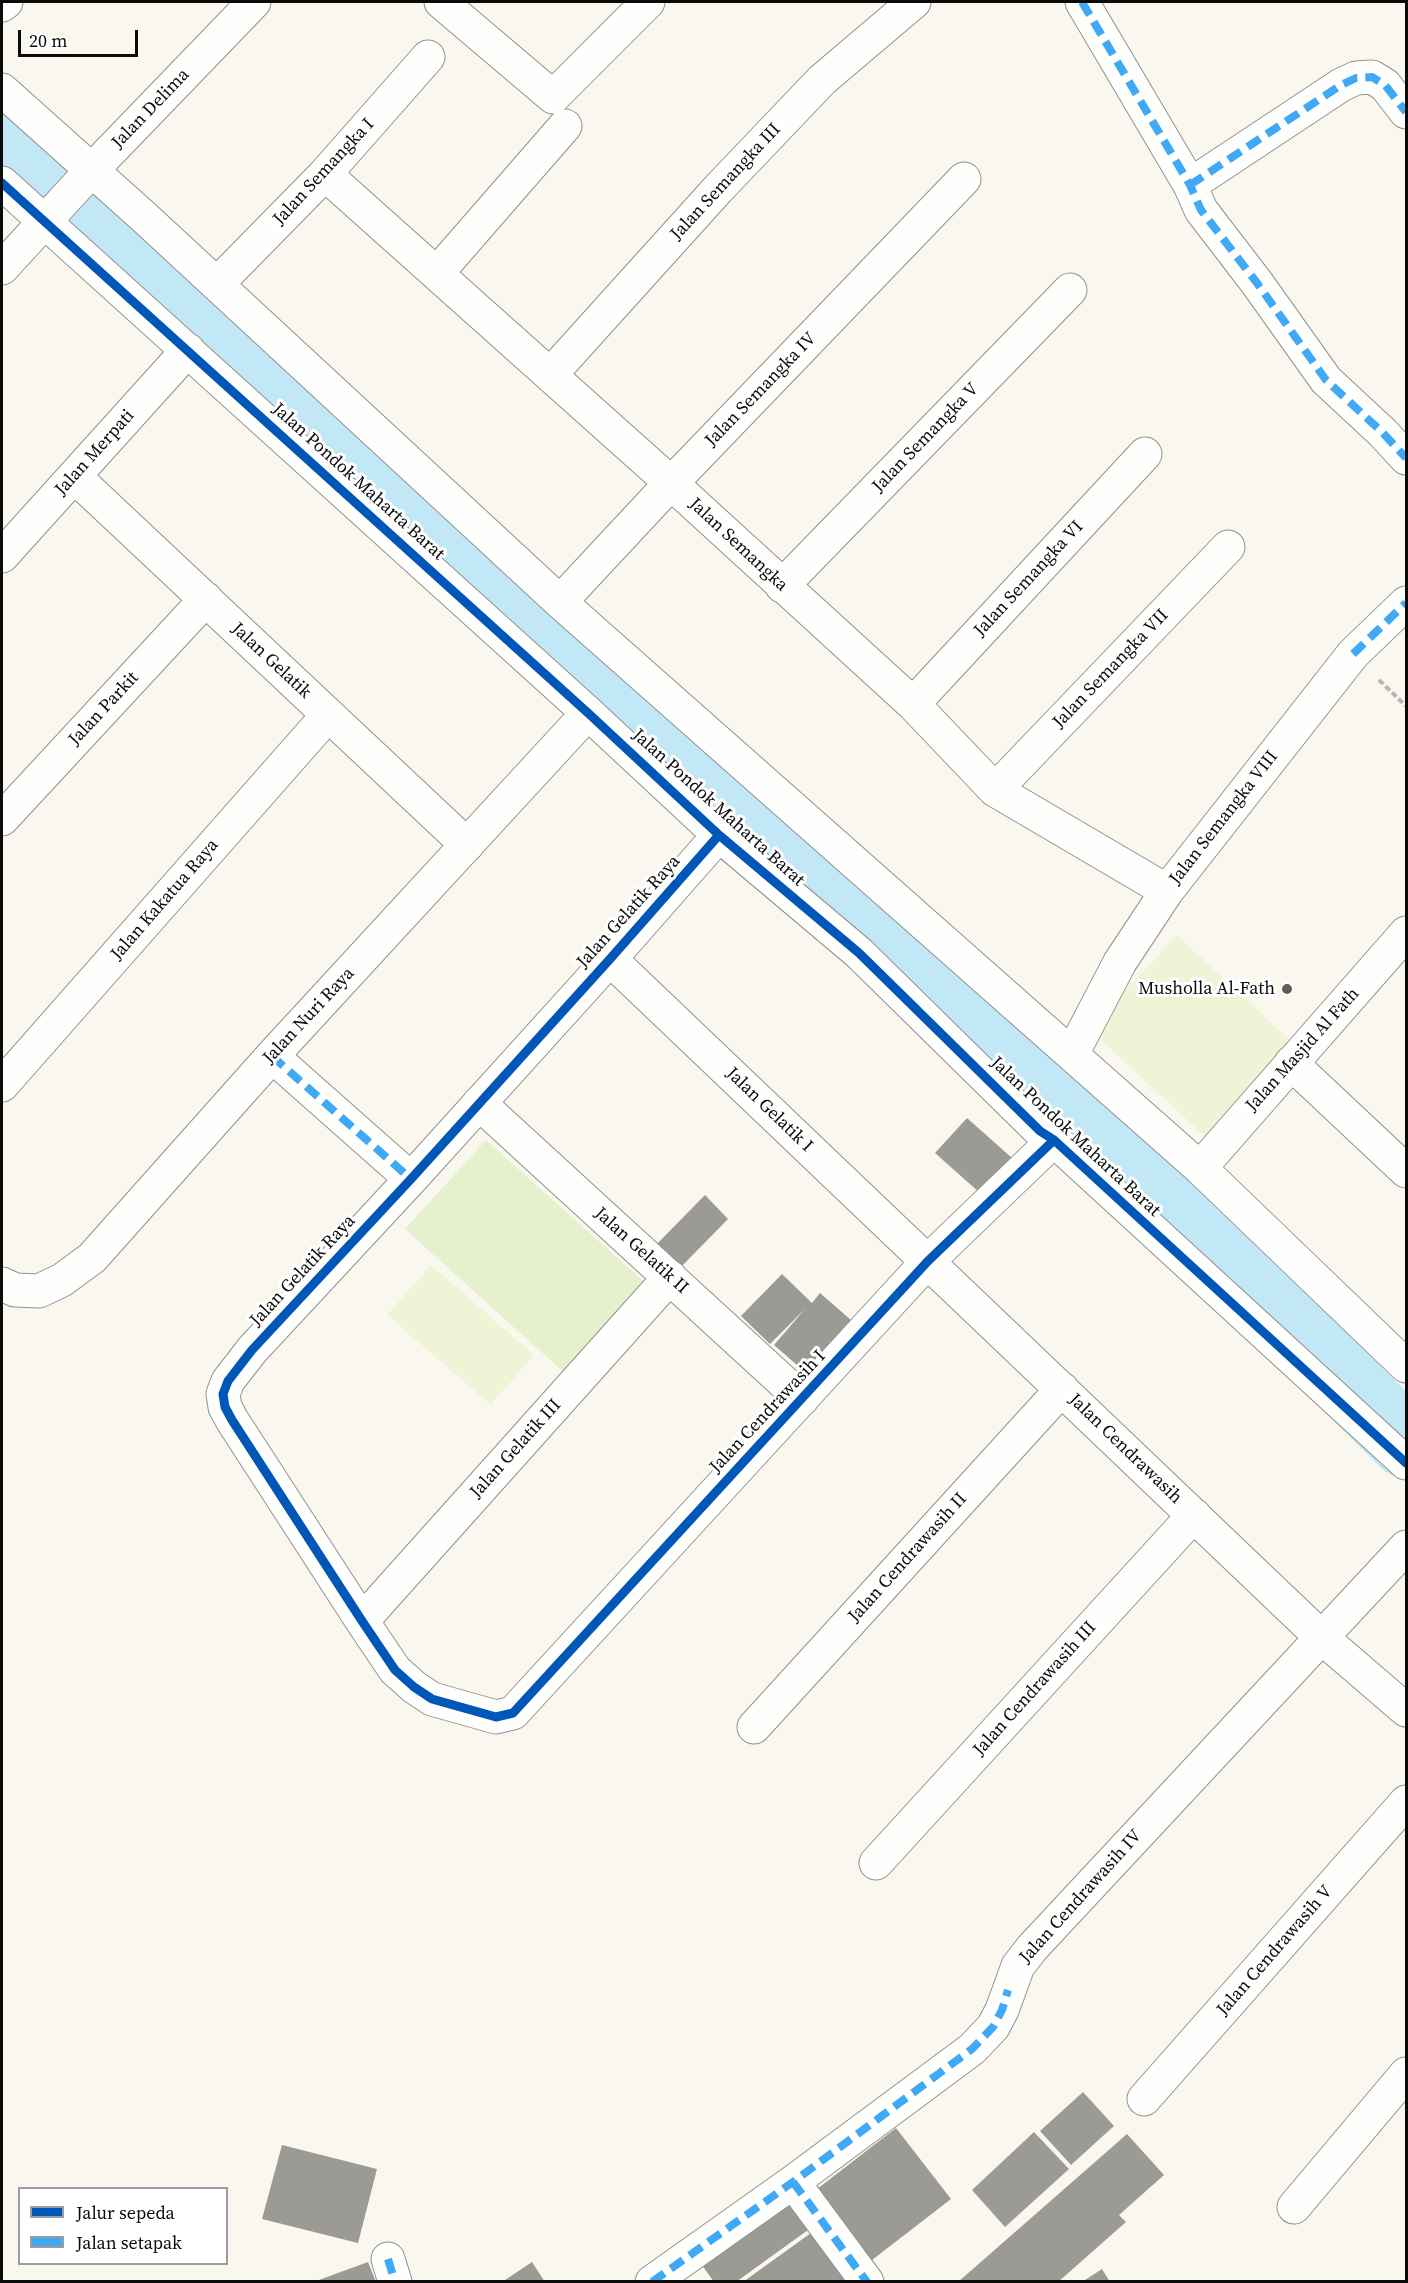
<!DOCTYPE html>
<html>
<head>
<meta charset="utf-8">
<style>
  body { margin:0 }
  #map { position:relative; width:1408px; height:2283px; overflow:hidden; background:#faf7ef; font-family:"Source Serif 4",serif }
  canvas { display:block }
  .frame { position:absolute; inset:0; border:3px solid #0b0b0b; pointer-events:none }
  .legend { position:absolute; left:18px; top:2187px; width:210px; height:78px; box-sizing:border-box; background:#fff; border:2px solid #9d9d9d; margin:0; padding:8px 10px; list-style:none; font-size:18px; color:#0b0b0b }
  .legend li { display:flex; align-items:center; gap:12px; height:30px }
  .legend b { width:30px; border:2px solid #9d9d9d }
  .scale { position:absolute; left:18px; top:30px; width:120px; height:27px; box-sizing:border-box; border:3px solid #0b0b0b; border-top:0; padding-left:8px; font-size:18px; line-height:21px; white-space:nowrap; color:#0b0b0b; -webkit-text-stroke:4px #fff; paint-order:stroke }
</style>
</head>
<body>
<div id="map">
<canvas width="1408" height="2283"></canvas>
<div class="frame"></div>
<ul class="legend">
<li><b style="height:8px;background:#0057b8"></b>Jalur sepeda</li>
<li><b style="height:8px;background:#3fa9f5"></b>Jalan setapak</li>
</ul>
<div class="scale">20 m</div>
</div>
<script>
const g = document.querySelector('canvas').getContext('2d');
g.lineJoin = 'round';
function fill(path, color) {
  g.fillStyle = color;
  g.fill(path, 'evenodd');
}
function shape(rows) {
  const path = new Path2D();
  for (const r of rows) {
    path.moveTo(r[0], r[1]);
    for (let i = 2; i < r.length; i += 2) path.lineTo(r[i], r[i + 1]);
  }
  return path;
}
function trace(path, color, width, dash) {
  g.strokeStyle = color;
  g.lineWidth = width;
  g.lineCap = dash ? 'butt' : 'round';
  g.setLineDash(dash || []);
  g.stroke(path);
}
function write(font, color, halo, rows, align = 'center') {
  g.font = font + ' "Source Serif 4",serif';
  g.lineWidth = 6;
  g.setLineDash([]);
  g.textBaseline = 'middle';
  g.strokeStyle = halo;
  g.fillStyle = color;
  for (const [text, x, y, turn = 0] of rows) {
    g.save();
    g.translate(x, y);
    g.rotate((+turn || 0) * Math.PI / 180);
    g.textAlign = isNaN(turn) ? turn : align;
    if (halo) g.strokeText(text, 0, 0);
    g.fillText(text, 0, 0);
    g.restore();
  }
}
fill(shape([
  [486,1140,660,1296,579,1386,405,1229]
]), '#e5f1cd');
fill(shape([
  [1177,935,1296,1046,1210,1141,1089,1029],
  [431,1265,534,1355,491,1405,387,1315]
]), '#eef5d7');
trace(shape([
  [2,145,258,382,1051,1089,1406,1442]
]), '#c2e8f7', 72);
fill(shape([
  [967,1118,1012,1158,980,1193,935,1153],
  [705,1195,728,1219,677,1271,653,1248],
  [782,1274,812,1303,820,1293,859,1327,813,1379,774,1345,805,1309,770,1344,741,1316],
  [1083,2092,1114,2126,1071,2165,1040,2131],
  [896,2128,951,2199,863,2267,808,2196],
  [1034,2132,1069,2169,1005,2227,972,2190],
  [1127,2134,1164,2175,1119,2215,1126,2222,1058,2282,958,2282],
  [282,2145,377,2169,358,2243,262,2219],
  [795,2189,819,2222,736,2282,714,2282,697,2258],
  [822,2225,863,2282,743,2282],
  [368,2262,376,2282,316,2282,316,2281],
  [532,2262,545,2282,502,2282],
  [1102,2269,1110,2282,1082,2282]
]), '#9c9a95');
const minor = shape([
  [441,2,553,97,648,2],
  [1082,2,1190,185,1201,210,1257,283,1326,380,1383,433,1406,458],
  [2,5,6,2],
  [2,90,144,217,560,602,1200,1168,1406,1366],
  [325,174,671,483,913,704,995,790,1167,891],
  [2,183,588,713,719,835,859,953,1040,1131,1054,1140,1406,1463],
  [1190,185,1341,85,1356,78,1372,77,1385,85,1406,112],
  [2,268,91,171,254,2],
  [437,273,565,126],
  [217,284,325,174,428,57],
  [550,375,718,189,822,80,914,2],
  [74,476,467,845],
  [2,556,188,350],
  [782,586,1070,290],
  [560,602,657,498,964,179],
  [913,704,1145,454],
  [995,790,1228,547],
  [2,819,206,599],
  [719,835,610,959,411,1179,252,1350,228,1381,223,1394,225,1407,232,1420,362,1621,395,1670,414,1687,432,1699,496,1717,513,1713,928,1261,1054,1140],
  [610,959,1321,1637,1406,1710],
  [1072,1054,1120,962,1167,891,1353,654,1406,603],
  [272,1056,411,1179],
  [1291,1063,1406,1171],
  [2,1085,328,715],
  [479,1103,802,1399],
  [1200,1168,1406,933],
  [2,1284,15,1290,39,1291,62,1280,92,1258,272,1056,588,713],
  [362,1621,670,1277],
  [754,1727,1062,1389],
  [876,1863,1194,1515],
  [1144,2099,1406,1802],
  [793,2182,867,2282],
  [1294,2207,1406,2074],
  [388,2259,395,2282],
  [652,2282,793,2182,972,2049,993,2027,1002,2010,1018,1966,1032,1948,1406,1547]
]);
trace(minor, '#93918e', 35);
trace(shape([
  [1379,680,1406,706]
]), '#b7b6b5', 4, [6, 3]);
trace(minor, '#fefefd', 33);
trace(shape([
  [1082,2,1190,185,1201,210,1257,283,1326,380,1383,433,1406,458],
  [1190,185,1341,85,1356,78,1372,77,1385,85,1406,112],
  [1353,654,1406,603],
  [272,1056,411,1179],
  [793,2182,867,2282],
  [388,2259,395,2282],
  [652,2282,793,2182,972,2049,993,2027,1002,2010,1008,1990]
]), '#3fa9f5', 8, [15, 8]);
trace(shape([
  [2,183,588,713,719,835,859,953,1040,1131,1054,1140,1406,1463],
  [719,835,610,959,411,1179,252,1350,228,1381,223,1394,225,1407,232,1420,362,1621,395,1670,414,1687,432,1699,496,1717,513,1713,928,1261,1054,1140]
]), '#0057b8', 9);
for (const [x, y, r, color] of [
  [1287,989,6,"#5f5e5b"]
]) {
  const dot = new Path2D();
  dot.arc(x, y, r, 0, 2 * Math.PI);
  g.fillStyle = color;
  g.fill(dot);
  trace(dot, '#fff', 2);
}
write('18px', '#0b0b0b', '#fff', [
  ["Jalan Delima",151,109,-46],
  ["Jalan Semangka I",324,172,-47],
  ["Jalan Semangka III",726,182,-47],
  ["Jalan Semangka IV",761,390,-46],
  ["Jalan Semangka V",926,438,-46],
  ["Jalan Merpati",95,453,-48],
  ["Jalan Pondok Maharta Barat",358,482,42],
  ["Jalan Semangka",738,545,43],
  ["Jalan Semangka VI",1029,579,-47],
  ["Jalan Gelatik",271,661,43],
  ["Jalan Semangka VII",1111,669,-46],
  ["Jalan Parkit",104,709,-47],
  ["Jalan Pondok Maharta Barat",718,808,42],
  ["Jalan Semangka VIII",1224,818,-52],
  ["Jalan Kakatua Raya",165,900,-49],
  ["Jalan Gelatik Raya",629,912,-48],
  ["Jalan Nuri Raya",309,1016,-47],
  ["Jalan Masjid Al Fath",1303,1050,-48],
  ["Jalan Gelatik I",769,1110,44],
  ["Jalan Pondok Maharta Barat",1075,1137,43],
  ["Jalan Gelatik II",641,1251,42],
  ["Jalan Gelatik Raya",303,1271,-47],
  ["Jalan Cendrawasih I",768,1412,-47],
  ["Jalan Gelatik III",516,1449,-48],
  ["Jalan Cendrawasih",1125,1449,44],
  ["Jalan Cendrawasih II",908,1558,-48],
  ["Jalan Cendrawasih III",1035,1689,-48],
  ["Jalan Cendrawasih IV",1081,1897,-48],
  ["Jalan Cendrawasih V",1275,1951,-49]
]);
write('18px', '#0b0b0b', '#fff', [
  ["Musholla Al-Fath",1275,989]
], 'right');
</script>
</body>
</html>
